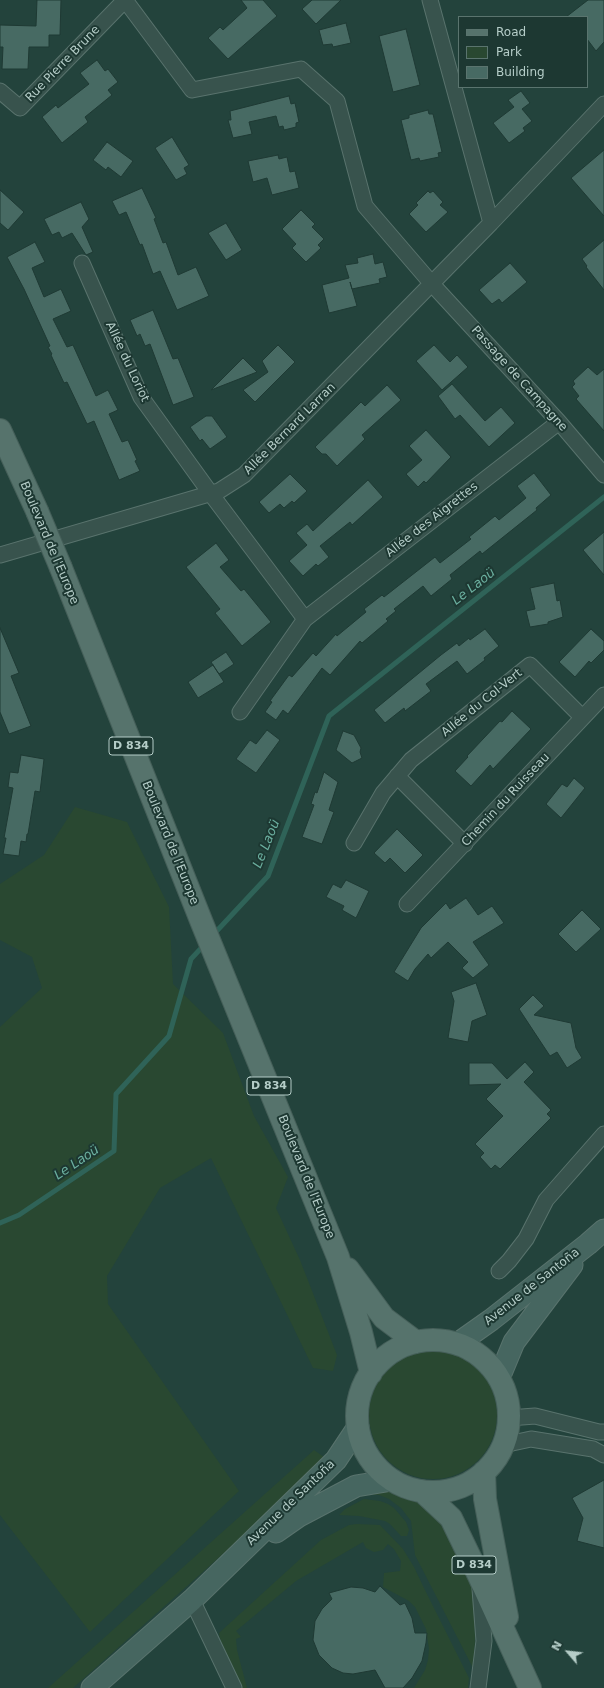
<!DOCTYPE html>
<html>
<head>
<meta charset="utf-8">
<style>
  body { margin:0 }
  #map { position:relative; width:604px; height:1688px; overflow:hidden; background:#23433c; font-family:"DejaVu Sans",sans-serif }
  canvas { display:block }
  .legend { position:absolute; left:458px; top:16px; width:130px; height:72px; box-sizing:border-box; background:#1d3832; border:1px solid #5a746e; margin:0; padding:5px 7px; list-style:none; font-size:12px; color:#b5cdc8 }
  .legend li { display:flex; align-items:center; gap:8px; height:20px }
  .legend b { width:20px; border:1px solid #5a746e }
  .north { position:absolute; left:548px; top:1632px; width:40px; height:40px; -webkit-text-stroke:3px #1d3832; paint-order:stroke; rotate:298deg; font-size:11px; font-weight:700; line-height:16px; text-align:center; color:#b5cdc8 }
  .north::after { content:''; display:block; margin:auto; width:14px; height:18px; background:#b5cdc8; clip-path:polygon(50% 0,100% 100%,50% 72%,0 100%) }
</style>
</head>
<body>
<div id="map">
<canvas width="604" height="1688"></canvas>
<ul class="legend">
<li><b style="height:5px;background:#56736c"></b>Road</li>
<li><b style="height:11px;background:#294831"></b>Park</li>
<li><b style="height:11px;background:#476a63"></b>Building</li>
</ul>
<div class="north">N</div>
</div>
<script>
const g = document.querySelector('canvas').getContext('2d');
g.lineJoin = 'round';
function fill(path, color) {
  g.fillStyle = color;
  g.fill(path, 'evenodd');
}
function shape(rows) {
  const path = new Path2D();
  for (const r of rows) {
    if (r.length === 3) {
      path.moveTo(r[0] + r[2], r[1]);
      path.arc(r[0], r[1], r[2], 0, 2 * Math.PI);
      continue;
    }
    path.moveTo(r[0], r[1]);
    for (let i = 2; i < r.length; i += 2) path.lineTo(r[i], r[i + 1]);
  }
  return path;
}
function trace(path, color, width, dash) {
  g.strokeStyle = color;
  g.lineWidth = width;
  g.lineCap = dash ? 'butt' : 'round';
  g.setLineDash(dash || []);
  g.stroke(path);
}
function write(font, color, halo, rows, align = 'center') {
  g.font = font + ' "DejaVu Sans",sans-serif';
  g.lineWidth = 4;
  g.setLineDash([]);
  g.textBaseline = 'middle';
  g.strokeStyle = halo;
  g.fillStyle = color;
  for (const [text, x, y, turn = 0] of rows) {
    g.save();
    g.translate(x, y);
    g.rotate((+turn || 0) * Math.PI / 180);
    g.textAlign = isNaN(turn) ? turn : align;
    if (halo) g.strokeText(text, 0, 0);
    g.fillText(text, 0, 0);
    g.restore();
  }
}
fill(shape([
  [75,807,127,822,169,907,173,984,223,1033,254,1116,288,1177,276,1208,300,1260,337,1355,333,1371,313,1368,211,1158,160,1188,107,1276,108,1304,239,1491,90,1632,0,1515,0,1027,42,988,32,957,0,940,0,884,44,855],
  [433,1415,64],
  [314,1450,328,1460,73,1688,48,1688],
  [377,1491,389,1492,420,1501,440,1516,470,1582,474,1594,475,1641,473,1668,415,1555,411,1521,401,1508,389,1499,379,1495,367,1494],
  [364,1499,380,1501,388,1504,394,1508,406,1522,409,1530,407,1536,401,1536,390,1524,385,1521,359,1516,339,1515,345,1509],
  [357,1524,380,1525,403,1549,414,1567,423,1586,469,1678,468,1688,414,1688,425,1670,428,1660,429,1649,426,1629,415,1607,409,1601,383,1587,384,1573,400,1571,401,1561,394,1549,388,1544,383,1550,374,1552,366,1548,363,1542,296,1581,236,1631,241,1637,236,1639,237,1650,247,1688,240,1688,220,1639,219,1633,321,1540,349,1525]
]), '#294831');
trace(shape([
  [213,935,268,876,329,716,604,497],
  [0,1223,19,1215,114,1151,116,1094,169,1036,191,959,205,944]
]), '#2f6358', 5);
const building = shape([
  [37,0,61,0,60,35,49,35,49,47,29,47,28,69,2,69,3,47,0,47,0,25,36,26,37,0],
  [241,0,263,0,277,16,228,59,208,38,220,27,223,30,247,8,241,0],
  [312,0,341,0,316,24,302,9,312,0],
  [588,0,604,0,604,42,596,51,587,39,587,17,566,17,588,0],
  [346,23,351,43,333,47,332,44,323,45,319,30,346,23],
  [406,29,420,85,393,92,379,36,406,29],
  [97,60,105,71,108,69,118,82,108,90,112,95,85,117,88,122,62,143,42,117,56,105,58,108,89,84,80,73,97,60],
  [521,91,530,103,522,109,532,121,523,128,525,131,509,143,493,123,514,107,508,100,521,91],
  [289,96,291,104,295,103,299,122,296,123,296,127,284,130,283,126,279,127,276,116,249,122,252,134,233,138,228,120,231,120,230,111,289,96],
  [428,110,429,114,433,114,442,152,438,153,439,157,420,161,419,158,411,160,401,120,409,118,409,115,428,110],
  [172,137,189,165,184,168,187,174,176,180,155,148,172,137],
  [107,142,133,161,121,177,108,167,106,170,93,160,107,142],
  [604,150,604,216,571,178,604,150],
  [278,155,279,159,287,157,290,172,295,171,299,188,272,195,267,178,253,182,248,161,278,155],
  [142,188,156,218,154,219,163,243,166,242,178,275,196,267,209,296,177,310,160,271,153,274,142,244,140,245,126,212,119,215,112,201,142,188],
  [0,190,24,212,8,230,0,223,0,190],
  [428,191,430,193,433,191,443,202,440,205,448,212,426,232,409,214,418,205,416,203,428,191],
  [81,202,89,219,82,227,93,252,86,255,72,233,62,238,59,232,52,235,44,219,81,202],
  [301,210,315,224,312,227,324,239,318,245,321,248,306,262,292,248,296,244,282,229,301,210],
  [226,223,242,250,226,260,208,233,226,223],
  [604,240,604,290,586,267,587,266,582,259,604,240],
  [35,242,45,262,32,268,44,297,61,289,71,311,53,319,67,347,73,345,96,396,108,390,118,410,109,414,122,442,128,440,137,460,135,461,140,471,119,480,94,421,87,424,67,382,64,383,51,355,52,354,48,347,50,346,24,289,7,257,35,242],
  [373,254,375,264,383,262,387,277,379,279,380,283,352,289,350,282,357,306,329,313,322,285,349,278,345,265,358,263,357,258,373,254],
  [510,263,527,282,502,303,499,299,492,304,479,290,510,263],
  [153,310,173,359,178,358,194,397,173,405,150,344,145,346,140,334,137,336,130,320,153,310],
  [278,345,295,362,255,402,243,390,268,372,262,361,278,345],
  [434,345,450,362,457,355,468,367,442,390,416,361,434,345],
  [243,358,257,372,211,390,243,358],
  [588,367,597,375,604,369,604,431,576,399,579,396,572,387,575,384,573,381,588,367],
  [452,384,485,421,501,407,515,423,489,447,460,415,455,419,438,396,452,384],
  [387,385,401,400,362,435,365,439,337,466,326,454,322,454,315,447,361,402,365,406,387,385],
  [206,416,212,416,227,437,210,449,202,439,200,441,190,427,206,416],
  [426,430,451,457,426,483,424,481,418,487,406,474,422,460,409,446,426,430],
  [534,473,551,495,536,508,537,510,482,554,480,551,450,575,452,579,431,596,423,586,394,609,396,611,386,619,388,621,362,643,360,641,330,675,322,668,288,714,283,710,276,720,265,712,272,702,270,701,289,675,292,677,313,653,316,656,336,634,337,636,366,612,364,609,382,595,384,597,435,557,440,563,471,539,469,537,495,516,499,520,526,498,517,486,534,473],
  [290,474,307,491,294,503,292,501,284,508,280,504,269,513,259,502,290,474],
  [368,480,383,497,352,525,350,522,320,546,329,557,318,566,316,564,303,576,289,561,307,545,296,533,307,524,313,531,368,480],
  [604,532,604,575,583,550,604,532],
  [216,543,229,560,220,567,241,591,244,589,271,622,242,646,215,613,220,609,186,567,216,543],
  [554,583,557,601,560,600,563,617,548,622,548,624,530,627,526,611,535,609,530,588,554,583],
  [0,628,19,673,11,676,31,726,9,734,0,712,0,628],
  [485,629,499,646,484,658,485,660,467,674,457,661,426,684,431,691,405,711,404,708,385,723,374,710,441,655,457,643,459,646,469,638,470,640,485,629],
  [591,629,604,641,604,650,591,663,589,661,575,677,559,662,591,629],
  [226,652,234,664,219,674,211,662,226,652],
  [213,665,224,682,198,698,188,682,213,665],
  [512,711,531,729,493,769,490,765,471,786,455,771,468,757,467,756,500,721,502,722,512,711],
  [267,730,280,740,256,773,236,759,250,740,256,744,267,730],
  [343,731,354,735,361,748,360,752,362,758,352,763,336,750,343,731],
  [21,755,44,759,40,792,35,791,28,834,27,834,26,842,21,841,19,856,3,854,6,838,4,838,13,788,8,787,10,772,18,773,21,755],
  [324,772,338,782,329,810,334,812,322,844,302,837,314,805,311,804,315,792,317,793,324,772],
  [574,778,585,788,561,818,546,804,562,784,567,787,574,778],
  [397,829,423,855,405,873,390,858,385,863,374,853,397,829],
  [346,880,369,891,356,918,342,910,344,906,326,897,333,884,341,888,346,880],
  [466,898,478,915,492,906,504,923,473,942,489,965,473,978,462,968,468,962,448,942,431,958,428,954,415,969,408,981,394,972,421,928,446,903,450,909,466,898],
  [582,910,601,929,576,952,558,934,582,910],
  [476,983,487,1015,472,1021,468,1042,448,1038,454,1001,451,992,476,983],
  [533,995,544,1006,534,1015,571,1023,576,1048,582,1058,567,1068,557,1052,550,1056,519,1009,533,995],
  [525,1062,534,1072,524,1082,551,1110,547,1114,551,1118,500,1169,495,1165,491,1169,480,1157,484,1153,475,1144,503,1116,486,1099,501,1084,469,1085,469,1063,492,1063,507,1079,525,1062],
  [604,1480,604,1548,577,1541,583,1518,572,1498,604,1480],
  [380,1586,400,1605,405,1603,412,1618,415,1633,427,1633,426,1643,422,1661,412,1678,403,1688,385,1688,375,1670,353,1674,343,1673,332,1668,319,1655,313,1640,315,1621,322,1609,332,1599,329,1593,351,1587,363,1588,375,1592,380,1586]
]);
fill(building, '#476a63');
trace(building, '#1f3a34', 1);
const street = shape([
  [125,0,192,90,301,69,337,101,365,206,432,284,559,422,604,475],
  [0,91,20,108,125,0],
  [491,223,604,104],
  [82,263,141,397,211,494,305,619],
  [0,555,219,491,244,475,491,223,430,0],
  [240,712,305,619,559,422],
  [397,776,465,844],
  [354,843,383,793,411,760,530,665,582,717],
  [407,904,604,695],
  [499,1271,509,1261,526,1239,546,1200,604,1134],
  [509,1418,535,1416,599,1432,604,1432],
  [503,1445,531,1439,593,1449,604,1455],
  [192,1600,234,1688],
  [478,1688,484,1641,480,1589]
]);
const secondary = shape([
  [457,1344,491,1320,588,1244,604,1230],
  [499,1378,514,1342,572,1265],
  [276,1532,299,1516,356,1486,392,1480],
  [92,1688,192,1600,336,1460,358,1427]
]);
const primary = shape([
  [0,430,37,511],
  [61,568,202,923,338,1257,361,1332,371,1373],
  [348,1269,384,1318,416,1342],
  [433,1416,76],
  [484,1472,485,1499,507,1617],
  [422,1491,451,1518,479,1576,530,1688]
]);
trace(street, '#59736d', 17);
trace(secondary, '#59736d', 23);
trace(primary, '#455f59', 24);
trace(street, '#38534d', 15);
trace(secondary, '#466660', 21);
trace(primary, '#56736c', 22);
const primaryBridge = shape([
  [37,511,61,568]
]);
trace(primaryBridge, '#455f59', 24, []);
trace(primaryBridge, '#56736c', 22);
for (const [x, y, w] of [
  [131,746,44],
  [269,1086,44],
  [474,1565,44]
]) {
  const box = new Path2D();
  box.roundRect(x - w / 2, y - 9, w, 18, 3);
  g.fillStyle = '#1d3832';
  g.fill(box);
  trace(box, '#b5cdc8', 1);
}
write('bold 11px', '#b5cdc8', null, [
  ["D 834",131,746],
  ["D 834",269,1086],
  ["D 834",474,1565]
]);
write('12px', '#b5cdc8', '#1d3832', [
  ["Rue Pierre Brune",63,64,-46],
  ["Allée du Loriot",127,362,65],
  ["Passage de Campagne",519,379,48],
  ["Allée Bernard Larran",290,429,-45],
  ["Allée des Aigrettes",432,520,-38],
  ["Boulevard de l'Europe",49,543,67],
  ["Allée du Col-Vert",482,703,-39],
  ["Chemin du Ruisseau",506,800,-47],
  ["Boulevard de l'Europe",170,843,68],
  ["Boulevard de l'Europe",306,1177,68],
  ["Avenue de Santoña",532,1287,-38],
  ["Avenue de Santoña",291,1503,-44]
]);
write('italic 13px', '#6baf9f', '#1d3832', [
  ["Le Laoü",474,587,-38],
  ["Le Laoü",267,844,-68],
  ["Le Laoü",77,1163,-34]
]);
</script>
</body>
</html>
